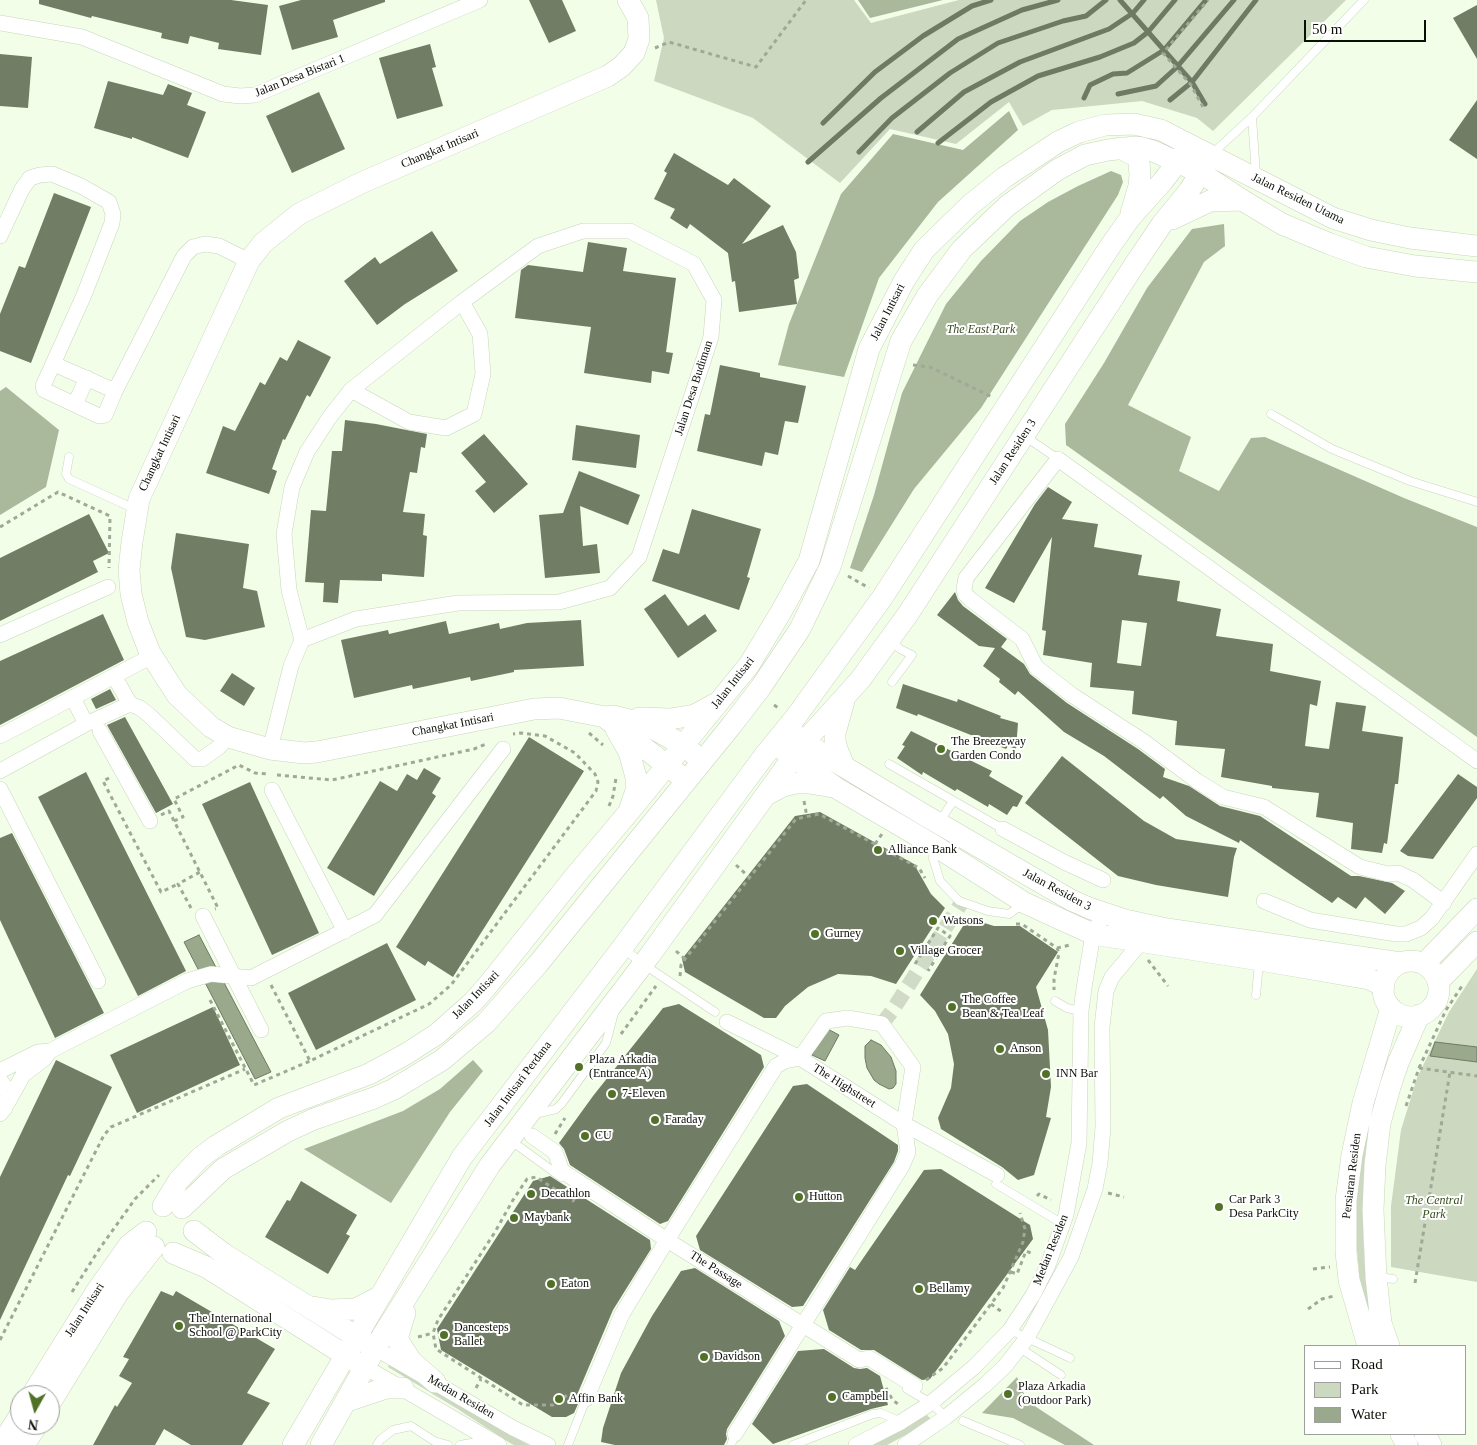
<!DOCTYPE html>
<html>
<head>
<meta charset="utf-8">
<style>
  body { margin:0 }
  #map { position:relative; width:1477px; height:1445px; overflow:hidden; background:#f3fee8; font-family:Georgia,serif }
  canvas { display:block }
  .legend { position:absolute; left:1304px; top:1345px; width:162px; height:90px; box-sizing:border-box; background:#fff; border:1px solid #9d9f9b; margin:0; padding:6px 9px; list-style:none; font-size:15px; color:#0b0f06 }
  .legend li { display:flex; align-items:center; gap:10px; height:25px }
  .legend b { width:25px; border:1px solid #9d9f9b }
  .north { position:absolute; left:10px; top:1385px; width:50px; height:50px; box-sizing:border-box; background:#fff; border:1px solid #9d9f9b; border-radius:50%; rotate:187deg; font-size:14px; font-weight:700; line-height:20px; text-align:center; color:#0b0f06 }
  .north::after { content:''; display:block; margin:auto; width:18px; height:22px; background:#517126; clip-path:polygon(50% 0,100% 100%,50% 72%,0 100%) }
  .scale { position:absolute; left:1304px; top:20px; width:122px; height:22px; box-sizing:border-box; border:2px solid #0b0f06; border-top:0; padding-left:6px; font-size:15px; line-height:18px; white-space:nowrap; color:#0b0f06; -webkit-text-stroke:4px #fff; paint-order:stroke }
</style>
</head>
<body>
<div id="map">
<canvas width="1477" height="1445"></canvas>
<ul class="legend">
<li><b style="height:6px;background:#fff"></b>Road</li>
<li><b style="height:14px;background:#ccd8c0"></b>Park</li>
<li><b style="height:14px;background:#9aa88c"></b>Water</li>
</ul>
<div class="north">N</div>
<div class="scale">50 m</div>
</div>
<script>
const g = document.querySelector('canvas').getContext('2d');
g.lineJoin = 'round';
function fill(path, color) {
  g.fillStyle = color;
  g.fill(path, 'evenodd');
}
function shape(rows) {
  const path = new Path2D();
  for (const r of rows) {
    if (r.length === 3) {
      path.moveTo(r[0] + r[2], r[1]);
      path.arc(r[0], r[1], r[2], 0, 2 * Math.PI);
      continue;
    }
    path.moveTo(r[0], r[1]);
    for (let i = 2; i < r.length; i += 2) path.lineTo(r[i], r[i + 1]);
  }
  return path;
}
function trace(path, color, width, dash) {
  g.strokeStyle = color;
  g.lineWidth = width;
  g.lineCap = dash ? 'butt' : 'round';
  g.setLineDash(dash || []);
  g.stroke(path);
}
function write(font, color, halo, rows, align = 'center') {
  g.font = font + ' Georgia,serif';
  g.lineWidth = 4;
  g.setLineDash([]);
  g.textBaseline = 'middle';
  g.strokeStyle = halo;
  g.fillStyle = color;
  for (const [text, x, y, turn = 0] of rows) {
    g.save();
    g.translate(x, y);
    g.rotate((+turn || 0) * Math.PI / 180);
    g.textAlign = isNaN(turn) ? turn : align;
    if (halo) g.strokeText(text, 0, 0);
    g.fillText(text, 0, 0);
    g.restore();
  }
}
fill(shape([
  [656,0,854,0,871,23,959,0,1346,0,1213,131,1197,118,1142,101,1052,110,1023,126,1009,102,956,144,890,129,840,183,753,118,654,81,664,38],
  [1477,969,1477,1282,1391,1267,1391,1206,1401,1130,1417,1078,1449,1012],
  [1382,1062,1388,1064,1370,1119,1365,1156,1363,1190,1363,1233,1366,1284,1375,1346,1360,1284,1356,1238,1356,1180],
  [390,1363,507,1433,529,1445,514,1445,510,1443,456,1408,388,1367],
  [927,1415,930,1418,930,1422,887,1445,873,1445]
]), '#ccd8c0');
fill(shape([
  [858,0,943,0,870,18],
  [1009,111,1018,130,938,202,879,278,844,377,778,365,789,324,841,194,893,134,963,150],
  [1111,171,1121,175,1123,182,1118,195,981,408,914,489,862,572,850,568,874,495,902,393,946,304,981,261,1020,221,1048,202,1078,186],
  [1224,224,1225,246,1204,262,1128,405,1191,437,1179,471,1219,491,1251,438,1265,437,1404,498,1477,527,1477,737,1066,445,1065,424,1104,363,1147,288,1192,229],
  [6,387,59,430,46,487,0,515,0,391],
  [473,1060,483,1071,450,1112,391,1203,304,1149,403,1111,440,1089],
  [1017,1377,1027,1401,1094,1445,1065,1445,1013,1418,982,1413]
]), '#aab89c');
const water = shape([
  [199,935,271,1072,255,1079,184,942,199,935],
  [826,1028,839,1035,825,1061,812,1055,826,1028],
  [871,1040,881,1045,891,1057,896,1071,896,1084,893,1088,889,1089,879,1084,874,1080,867,1068,865,1058,865,1046,871,1040],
  [1435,1042,1477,1047,1477,1062,1430,1056,1435,1042]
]);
fill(water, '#9aa88c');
trace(water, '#6f7a64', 1);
trace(shape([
  [1120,0,1192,82,1205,104],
  [1118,94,1156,86,1177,67,1234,0],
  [1084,98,1090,85,1113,74,1127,73,1164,50,1206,0],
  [1170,100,1192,82,1256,0],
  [823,123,875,72,923,36,972,6,991,0],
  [917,132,964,92,1020,62,1109,29,1133,13,1144,0],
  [938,143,991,102,1038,76,1100,57,1134,43,1148,32,1175,0],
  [859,152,892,118,950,73,998,43,1063,21,1086,16,1106,0],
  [808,162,881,98,958,39,1022,10,1058,0]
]), '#6f7a64', 5);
fill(shape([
  [39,0,231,0,268,5,261,55,218,49,219,43,190,36,188,44,161,38,162,33,92,16,91,18,39,4],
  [301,0,385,0,385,2,333,20,338,37,292,50,279,6],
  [529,0,562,0,576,31,549,43],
  [1477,5,1477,59,1453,18],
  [430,44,436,67,432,68,443,106,397,119,379,58],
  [0,54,32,57,28,108,0,106],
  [108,81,163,95,168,84,192,93,187,105,206,112,188,158,132,137,132,139,94,128],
  [319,92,345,149,292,173,266,116],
  [1477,100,1477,159,1449,140],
  [674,153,728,185,734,178,771,206,742,244,783,225,796,252,799,278,794,280,797,304,739,312,735,281,732,282,728,253,690,224,687,229,670,218,675,209,654,199,667,173,664,171],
  [54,193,91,207,31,363,0,351,0,314,19,266,25,268],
  [432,231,458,271,405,304,377,325,344,281,375,257,380,264],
  [588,242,627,248,623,271,676,278,666,352,673,353,669,374,652,371,651,383,584,373,591,327,515,318,521,270,528,265,583,272],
  [298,340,331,357,310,397,307,395,285,440,283,439,272,469,277,471,269,494,206,473,223,426,235,431,260,382,265,385,280,357,287,361],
  [720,365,760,373,760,377,806,386,798,423,785,421,778,455,765,452,762,466,697,451,705,414,710,415],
  [345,420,376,424,427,434,425,448,421,447,417,473,410,472,403,512,425,514,423,535,427,536,424,577,382,574,382,581,340,580,338,603,323,602,324,583,305,582,311,510,326,511,332,451,342,451],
  [576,425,640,435,636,468,572,460],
  [484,434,528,484,494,513,475,491,486,482,461,453],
  [579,471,640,495,628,525,580,506,583,546,597,544,600,573,545,578,539,515,563,513],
  [1048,487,1072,502,1062,519,1098,524,1094,547,1142,555,1138,575,1180,581,1177,601,1221,609,1216,636,1273,644,1270,671,1321,681,1317,706,1310,704,1305,746,1329,749,1336,702,1366,706,1362,731,1403,737,1398,784,1395,784,1387,844,1384,843,1382,853,1351,849,1353,823,1316,817,1319,793,1272,788,1272,786,1221,777,1225,749,1175,745,1177,721,1132,714,1134,691,1090,687,1092,663,1043,655,1046,631,1042,630,1052,537,1014,603,985,588,1035,504],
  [1122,620,1147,623,1141,666,1117,663],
  [692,509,761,529,747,577,750,578,739,610,652,581,663,549,679,554],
  [89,514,109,553,93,561,98,572,0,621,0,558],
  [176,533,249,544,243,588,257,591,265,627,205,640,186,637,171,568],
  [955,592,958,600,963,606,1007,639,1001,647,1024,664,1030,674,1067,703,1138,749,1165,769,1163,777,1189,786,1220,806,1260,816,1351,876,1359,876,1392,883,1405,891,1385,914,1365,897,1356,909,1338,897,1332,903,1240,840,1239,843,1186,816,1163,796,1160,799,1104,756,1064,732,1018,691,1015,695,999,682,1000,679,983,666,995,648,979,646,937,615],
  [665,594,688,626,705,614,717,631,678,658,644,609],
  [103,614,124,660,0,725,0,661],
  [581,620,584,666,514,670,514,672,471,681,470,677,413,689,412,685,354,698,341,640,388,630,389,634,446,621,449,634,499,623,500,629,527,623],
  [232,673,255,688,244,706,220,691],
  [903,684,957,702,958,699,1001,716,1000,718,1018,723,1016,749,1008,746,1006,749,918,714,917,716,896,708],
  [110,689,116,700,96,709,91,699],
  [125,717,173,804,156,813,107,725],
  [911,731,992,771,989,776,1023,796,1017,807,1013,806,1007,815,989,804,988,807,957,789,955,791,923,772,922,775,897,758,905,746,902,745],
  [529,737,584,771,453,977,428,961,425,966,396,947],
  [1062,756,1144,821,1176,839,1237,848,1234,857,1228,897,1156,885,1118,876,1025,803],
  [424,768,441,778,432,793,436,796,374,896,327,868,380,781,397,791,407,774,417,780],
  [86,772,186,971,138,996,38,797],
  [1458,774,1477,787,1477,798,1433,859,1408,856,1400,851],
  [250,782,319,933,272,955,202,804],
  [820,812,914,864,931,894,945,908,896,984,871,976,838,974,808,987,785,1006,776,1018,764,1018,685,972,682,959,795,816],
  [12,833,104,1013,55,1038,0,920,0,838],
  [968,918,994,926,1020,926,1058,952,1036,987,1048,1030,1051,1087,1046,1117,1051,1118,1034,1175,1018,1180,1002,1167,941,1129,938,1118,951,1088,954,1064,948,1034,935,1011,920,995],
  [387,943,416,1000,316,1050,288,993],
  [679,1004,761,1055,764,1067,668,1221,660,1224,570,1165,564,1149,559,1143,593,1096,663,1008],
  [213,1007,240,1065,137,1113,110,1055],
  [56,1060,112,1087,70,1176,68,1175,0,1320,0,1177],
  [807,1084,898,1145,898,1151,894,1162,803,1306,792,1307,700,1250,696,1236,793,1086],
  [941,1169,1030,1225,1033,1239,930,1379,922,1380,874,1350,861,1350,829,1330,823,1310,850,1267,855,1270,924,1170],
  [550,1176,650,1240,651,1249,613,1310,577,1395,578,1404,574,1413,566,1417,552,1417,441,1350,437,1329,533,1181],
  [301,1181,357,1215,346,1234,350,1236,328,1274,265,1237,287,1200,290,1201],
  [695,1268,779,1321,785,1336,727,1429,726,1434,727,1439,724,1445,615,1445,601,1442,603,1428,621,1373,652,1316,681,1271],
  [161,1291,173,1296,176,1291,275,1349,247,1393,270,1403,242,1445,191,1445,164,1429,155,1445,93,1445,115,1405,117,1407,132,1383,119,1376,129,1359,123,1357],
  [824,1349,854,1368,860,1369,867,1368,880,1376,888,1405,871,1409,773,1444,752,1424,798,1351]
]), '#717d64');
trace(shape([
  [882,1024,892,1011,962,902]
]), '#d0dac6', 15, [15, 8]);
const lane = shape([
  [1252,117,1256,175],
  [1213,153,1252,117,1364,0],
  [1271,414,1332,449,1410,481,1477,502],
  [1026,437,1058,459],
  [69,457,66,474,69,479,135,509],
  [890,640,900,649,912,655,892,682],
  [889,764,1003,829],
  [940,821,953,801],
  [935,848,933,858,940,881,959,901,988,911,1009,914,1023,904],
  [624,949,643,964,715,1012],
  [1256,995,1259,963],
  [1055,1001,1067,1008,1081,1011],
  [535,1114,556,1109,562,1103,606,1043,614,1013],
  [510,1140,561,1177],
  [996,1184,1063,1224],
  [1378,1277,1393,1279],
  [1010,1330,1070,1358],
  [1020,1348,1061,1375],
  [907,1389,931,1403,946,1417],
  [963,1421,1020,1445],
  [377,1445,380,1440,393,1430,411,1426,434,1441,448,1445],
  [460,1445,487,1440],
  [568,1445,586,1399],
  [731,1445,735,1434],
  [793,1445,873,1414,881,1413,901,1422]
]);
const street = shape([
  [0,23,82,37,223,94,240,96,255,95,480,0],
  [0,236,22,189,30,178,40,175,52,174,81,186,109,202,113,214,112,223,84,295,43,386,44,390,99,416,105,415,115,391,184,256,193,247,205,244,219,246,249,261],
  [54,364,115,391],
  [351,390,409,422,446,428,474,414,483,374,480,334,462,302],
  [75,404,87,378],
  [0,635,108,587],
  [114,676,130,704,140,708,149,715,195,759,202,759,219,747,228,737],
  [73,698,86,724],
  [100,731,150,821],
  [0,736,152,656],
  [270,749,291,666,302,640,356,619,458,603,559,602,610,588,639,557,711,337,714,300,694,264,630,231,583,231,538,246,462,302,351,390,329,418,307,452,292,487,284,534,289,590,302,640],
  [0,771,86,724,130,704],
  [0,789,98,981],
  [272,790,345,931],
  [1003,829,1064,862,1103,880],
  [1264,901,1310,920,1396,934,1406,934,1421,928,1432,918,1477,854],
  [1444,903,1413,880,1398,873,1388,874,1360,867,1264,807,1223,797,1197,781,1143,741,1072,695,1036,667,1022,639,970,599,965,594,964,589,966,578,1058,459,1477,761],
  [203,916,261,1030],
  [727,1022,800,1058,826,1021,848,1018,882,1024,913,1067,904,1124,997,1175],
  [0,1071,38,1052,50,1051,187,981,211,974,251,978,375,915,503,749],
  [0,1080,6,1088,8,1095,5,1108,0,1114],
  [8,1102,23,1075,44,1059,50,1051],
  [532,1136,555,1152,562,1171,667,1240,859,1360,869,1358,915,1386],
  [375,1348,513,1428,548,1445],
  [365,1367,499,1445],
  [586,1399,622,1314,667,1240,776,1066,785,1061,800,1058,904,1124,908,1152,902,1166,735,1434],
  [856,1445,901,1422,931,1403,974,1367,1010,1330,1033,1295,1048,1265,1066,1215,1079,1143,1081,1011,1084,988,1093,934,1104,914],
  [905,1445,946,1417,985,1385,1005,1366,1027,1338,1071,1257,1095,1189,1100,1163,1103,1127,1102,1027,1106,991,1112,977,1142,941]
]);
const secondary = shape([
  [628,0,638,18,639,39,634,53,622,66,608,76,361,183,299,214,263,243,249,261,139,499,132,542,129,570,131,594,138,622,150,653,177,695,211,727,228,737,270,749,304,753,317,752,534,709,559,708,605,717,613,716,645,724,683,745,695,755],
  [1120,148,1136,156,1139,162,1140,175,1139,186,1131,213],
  [1172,219,1210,201,1242,200],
  [639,718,670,719,695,715,715,704],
  [607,719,678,774],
  [616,729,629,752,636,777,636,791,630,808],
  [792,733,818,751,926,816,1071,900,1089,908,1125,920,1167,929,1401,963],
  [783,750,838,789,935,846,1025,903,1093,934,1260,960,1369,979,1384,986],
  [844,766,837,749,835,741,835,733,844,701],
  [766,795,783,786,796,783,809,783,833,787],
  [1411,989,28],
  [1424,964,1477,909],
  [1438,982,1477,942],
  [163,1206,179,1180,200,1158,216,1146,279,1108,369,1074,406,1054,437,1034,473,1002,488,985,575,876,628,813,749,665,781,612,809,561,869,349,904,281,924,250,970,205,1005,177,1058,142,1079,132,1105,125,1134,124,1161,130,1333,218,1371,230,1410,238,1477,246],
  [182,1208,223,1169,288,1131,314,1119,374,1098,394,1089,442,1060,486,1023,538,964,731,726,761,687,800,629,830,567,901,341,927,296,962,249,1007,206,1057,170,1085,155,1108,150,1135,147,1143,148,1153,151,1201,173,1242,200,1282,224,1330,244,1366,257,1415,266,1477,272],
  [194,1231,224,1254,368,1344],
  [173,1253,206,1267,356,1362],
  [313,1307,331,1310,356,1309,379,1297],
  [405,1313,397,1339,411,1361,435,1382],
  [1368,1346,1349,1280,1346,1252,1346,1200,1352,1155,1363,1103,1391,1008],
  [1389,1346,1381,1323,1376,1277,1373,1210,1375,1165,1380,1123,1390,1087,1398,1063,1419,1015],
  [32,1395,96,1292,129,1245,146,1232],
  [347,1401,386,1388,403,1388],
  [50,1403,118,1293,154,1247],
  [1401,1434,1407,1445],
  [1425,1434,1431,1445],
  [1,1445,20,1415],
  [24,1445,37,1425],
  [293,1445,462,1157,622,948,764,756,795,718,882,598,1109,248,1130,218,1163,181,1185,152],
  [321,1445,384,1333,490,1165,650,955,804,742,860,680,908,614,1135,264,1162,224,1189,191,1208,161]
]);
trace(lane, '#c8d6bb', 9);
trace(street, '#c8d6bb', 16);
trace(secondary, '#c8d6bb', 22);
trace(shape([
  [655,48,669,42,756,67,806,0],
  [1203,107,1191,85,1163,53,1208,0],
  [913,365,930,367,992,397],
  [0,527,58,492,110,516,109,568],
  [848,576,869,588],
  [774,705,780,709],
  [589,733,603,745],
  [277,775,332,780,474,749,486,744],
  [109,778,103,781,161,892,178,884],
  [804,801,807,817],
  [609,806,613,796,616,778],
  [161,815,169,811,218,908,215,909],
  [174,821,183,817,174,799,239,765,255,773,268,774],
  [875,844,882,834],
  [736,865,750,878],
  [191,908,178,884,200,872],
  [1016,924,1022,924,1057,948,1059,953,1054,979,1054,990],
  [1057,948,1070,945],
  [676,951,685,959],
  [1148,960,1168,986],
  [915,964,938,928,950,936,928,971],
  [680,976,681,965,685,959,796,819,819,814,919,868,925,878],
  [271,985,310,1061,429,1004,451,985,596,791,598,782,595,774,575,753,545,736,521,733,513,734],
  [210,1000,254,1085,310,1061],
  [621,1034,656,986],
  [1419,1068,1446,1010,1462,986],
  [1406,1106,1419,1068,1477,1076],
  [555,1134,565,1118],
  [1108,1193,1124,1197],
  [1037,1196,1039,1194,1051,1200],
  [1313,1269,1330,1267],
  [1011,1272,1017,1274,1026,1251,1031,1253],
  [1415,1283,1450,1072],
  [72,1292,100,1248,135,1199,159,1175],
  [991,1304,1002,1312],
  [1308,1309,1322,1299,1334,1296],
  [418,1337,433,1333],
  [0,1340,104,1135,111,1127,245,1069],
  [926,1380,943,1368,1003,1288,1023,1242,1025,1229,1020,1213],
  [476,1388,481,1379],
  [886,1388,892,1399,900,1406],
  [574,1394,570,1393,553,1405,523,1405,436,1349,433,1333,438,1320,495,1232,513,1200,527,1179,536,1177,573,1201,576,1196]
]), '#a0a897', 3, [4, 4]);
trace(lane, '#fff', 8);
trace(street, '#fff', 15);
trace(secondary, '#fff', 21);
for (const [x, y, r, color] of [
  [941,749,5,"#517126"],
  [878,850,5,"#517126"],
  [933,921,5,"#517126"],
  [815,934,5,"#517126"],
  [900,951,5,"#517126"],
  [952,1007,5,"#517126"],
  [1000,1049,5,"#517126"],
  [579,1067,5,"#517126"],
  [1046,1074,5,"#517126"],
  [612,1094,5,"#517126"],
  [655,1120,5,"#517126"],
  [585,1136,5,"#517126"],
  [531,1194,5,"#517126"],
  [799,1197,5,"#517126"],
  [1219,1207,5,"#517126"],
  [514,1218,5,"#517126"],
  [551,1284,5,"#517126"],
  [919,1289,5,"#517126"],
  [179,1326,5,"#517126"],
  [444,1335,5,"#517126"],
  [704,1357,5,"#517126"],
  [1008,1394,5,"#517126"],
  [832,1397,5,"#517126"],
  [559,1399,5,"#517126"]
]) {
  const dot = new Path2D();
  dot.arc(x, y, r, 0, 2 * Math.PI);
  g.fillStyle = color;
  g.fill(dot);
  trace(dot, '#fff', 2);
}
write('12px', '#0b0f06', '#fff', [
  ["Jalan Desa Bistari 1",300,76,-22],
  ["Changkat Intisari",440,149,-23],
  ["Jalan Residen Utama",1298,199,26],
  ["Jalan Intisari",888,312,-63],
  ["Jalan Desa Budiman",694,388,-72],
  ["Jalan Residen 3",1013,452,-57],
  ["Changkat Intisari",160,453,-65],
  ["Jalan Intisari",733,683,-52],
  ["Changkat Intisari",453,725,-11],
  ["Jalan Residen 3",1057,890,28],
  ["Jalan Intisari",476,995,-46],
  ["Jalan Intisari Perdana",518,1084,-53],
  ["The Highstreet",844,1086,32],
  ["Persiaran Residen",1352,1176,-83],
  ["Medan Residen",1051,1250,-68],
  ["The Passage",716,1270,32],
  ["Jalan Intisari",85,1310,-57],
  ["Medan Residen",461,1397,30]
]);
write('italic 12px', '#384c1f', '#fff', [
  ["The East Park",981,330],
  ["The Central",1434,1201],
  ["Park",1434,1215]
]);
write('12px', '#0b0f06', '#fff', [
  ["The Breezeway",951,742],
  ["Garden Condo",951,756],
  ["Alliance Bank",888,850],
  ["Watsons",943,921],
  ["Gurney",825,934],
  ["Village Grocer",910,951],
  ["The Coffee",962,1000],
  ["Bean & Tea Leaf",962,1014],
  ["Anson",1010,1049],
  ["Plaza Arkadia",589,1060],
  ["(Entrance A)",589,1074],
  ["INN Bar",1056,1074],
  ["7-Eleven",622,1094],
  ["Faraday",665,1120],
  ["CU",595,1136],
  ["Decathlon",541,1194],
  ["Hutton",809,1197],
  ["Car Park 3",1229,1200],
  ["Desa ParkCity",1229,1214],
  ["Maybank",524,1218],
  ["Eaton",561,1284],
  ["Bellamy",929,1289],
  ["The International",189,1319],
  ["School @ ParkCity",189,1333],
  ["Dancesteps",454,1328],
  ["Ballet",454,1342],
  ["Davidson",714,1357],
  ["Plaza Arkadia",1018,1387],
  ["(Outdoor Park)",1018,1401],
  ["Campbell",842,1397],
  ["Affin Bank",569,1399]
], 'left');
</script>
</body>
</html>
